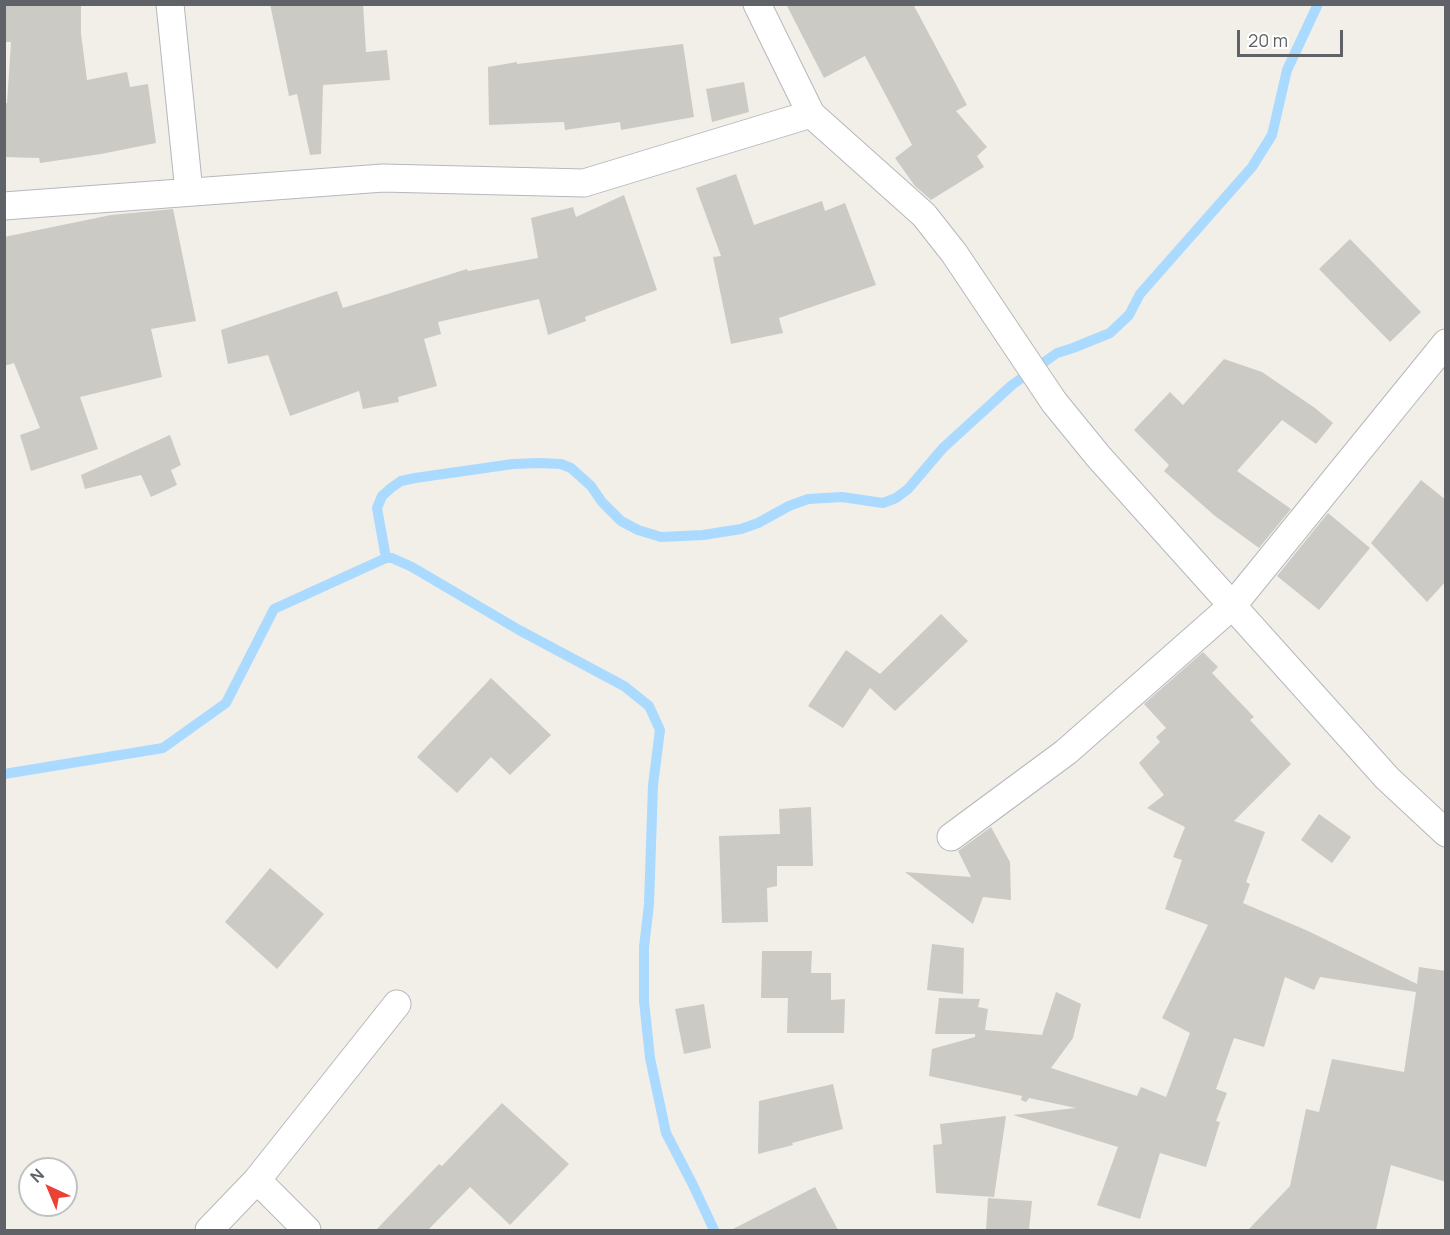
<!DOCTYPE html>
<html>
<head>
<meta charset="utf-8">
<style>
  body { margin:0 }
  #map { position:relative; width:1450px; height:1235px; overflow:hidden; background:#f1efe8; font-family:Manrope,sans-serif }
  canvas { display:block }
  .frame { position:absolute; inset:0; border:6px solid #5f6368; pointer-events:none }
  .north { position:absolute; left:18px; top:1157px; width:60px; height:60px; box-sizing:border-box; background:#fff; border:2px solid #bfc1c3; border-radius:50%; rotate:316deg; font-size:16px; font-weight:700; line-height:24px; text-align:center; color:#5f6368 }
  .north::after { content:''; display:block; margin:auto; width:21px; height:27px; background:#ea4335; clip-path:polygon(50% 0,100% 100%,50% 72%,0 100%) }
  .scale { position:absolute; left:1237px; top:30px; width:106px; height:27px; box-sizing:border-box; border:3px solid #5f6368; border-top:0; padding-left:8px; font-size:18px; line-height:21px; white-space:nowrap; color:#5f6368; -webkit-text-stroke:4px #fff; paint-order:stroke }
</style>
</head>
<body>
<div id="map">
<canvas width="1450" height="1235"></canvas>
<div class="frame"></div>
<div class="north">N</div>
<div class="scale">20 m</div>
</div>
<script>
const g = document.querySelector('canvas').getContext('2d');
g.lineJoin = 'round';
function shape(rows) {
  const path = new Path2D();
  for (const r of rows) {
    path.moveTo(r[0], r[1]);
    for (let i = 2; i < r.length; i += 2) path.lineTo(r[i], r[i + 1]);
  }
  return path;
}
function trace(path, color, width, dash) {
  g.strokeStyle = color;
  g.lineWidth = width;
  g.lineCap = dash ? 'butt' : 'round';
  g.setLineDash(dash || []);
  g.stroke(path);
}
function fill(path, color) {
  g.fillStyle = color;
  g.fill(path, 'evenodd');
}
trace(shape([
  [386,558,377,508,382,496,391,488,401,481,415,478,513,464,540,463,561,464,571,468,591,486,602,502,621,521,638,530,661,537,703,535,741,529,758,523,789,506,808,499,842,497,883,503,896,498,908,489,943,448,1012,385,1057,353,1073,348,1110,333,1129,315,1140,294,1252,167,1272,135,1287,70,1318,4],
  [4,774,163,748,226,703,274,609,386,558,392,558,412,567,519,630,624,686,649,706,660,730,653,785,649,904,644,947,644,1001,650,1058,666,1133,693,1185,714,1230]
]), '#aadaff', 10);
fill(shape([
  [4,4,81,4,81,34,87,80,127,72,130,87,148,84,156,143,101,154,40,163,39,158,4,157,4,103,7,103,11,42,4,42],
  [270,4,363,4,366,52,387,50,390,80,323,85,321,154,310,155,297,94,289,96],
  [786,4,913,4,967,105,956,111,987,147,977,156,984,167,931,200,915,186,895,158,912,145,865,56,824,78],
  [683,44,694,117,621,130,620,122,565,130,564,122,489,125,488,67,517,62,517,64],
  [744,82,749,112,712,122,706,89],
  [736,174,754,225,822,201,825,211,845,203,876,285,779,318,783,333,731,344,713,257,721,256,696,188],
  [624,195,657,290,585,317,586,321,548,335,539,299,438,322,441,334,424,339,437,386,398,397,399,402,363,409,359,391,290,416,268,355,228,364,221,330,337,291,343,308,467,269,468,271,538,258,531,218,573,207,576,217],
  [173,209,196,321,151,329,162,377,80,397,98,449,31,471,20,435,40,428,14,363,4,366,4,237,111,215],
  [1350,239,1421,312,1390,342,1319,269],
  [1224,359,1262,372,1315,408,1333,423,1316,444,1282,420,1237,471,1291,509,1259,548,1215,516,1164,471,1169,465,1134,430,1170,392,1183,405],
  [170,435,181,465,171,470,177,485,151,497,141,475,85,489,81,475],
  [1421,480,1446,500,1446,581,1427,602,1371,543],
  [1328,513,1370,548,1319,610,1277,576],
  [941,614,968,641,895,711,870,688,843,728,808,706,846,650,880,674],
  [1203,652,1218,667,1212,673,1254,717,1250,720,1291,764,1234,821,1265,832,1246,882,1250,884,1243,903,1308,931,1417,984,1419,967,1446,971,1446,1182,1391,1165,1376,1230,1248,1230,1290,1186,1306,1109,1319,1112,1332,1059,1404,1072,1416,992,1320,977,1314,990,1285,977,1264,1047,1234,1038,1216,1089,1227,1093,1216,1121,1220,1122,1206,1167,1160,1153,1140,1219,1097,1205,1118,1147,1013,1115,1076,1108,1029,1098,1026,1102,1021,1100,1022,1096,929,1076,932,1049,975,1037,975,1034,935,1034,939,998,980,999,978,1007,988,1009,985,1030,1042,1035,1056,992,1081,1004,1073,1038,1051,1068,1137,1096,1141,1087,1166,1097,1190,1033,1162,1018,1208,925,1165,909,1182,860,1173,857,1185,827,1147,808,1164,795,1139,763,1160,742,1156,737,1166,728,1144,704],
  [491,678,551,735,510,775,491,757,457,793,417,757],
  [811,807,813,866,777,866,777,886,767,888,768,922,722,923,719,836,780,834,779,809],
  [1319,814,1351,837,1332,863,1301,840],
  [991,827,1010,862,1011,900,983,897,973,924,905,872,971,877,958,851],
  [270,868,324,914,277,969,225,922],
  [932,944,964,948,963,994,927,990],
  [762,951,812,951,811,973,831,973,831,1000,845,999,844,1033,787,1033,788,998,761,998],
  [704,1004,711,1048,684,1054,675,1009],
  [833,1084,843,1129,792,1143,793,1145,758,1154,759,1101],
  [502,1103,569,1164,510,1225,470,1187,428,1230,376,1230,439,1164,442,1166],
  [1006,1116,994,1197,936,1193,933,1145,942,1144,940,1124],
  [815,1187,838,1230,731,1230],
  [988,1198,1032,1201,1029,1230,986,1230]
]), '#cccac5');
const street = shape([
  [170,4,189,192],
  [757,4,811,114,924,215,954,253,1054,402,1098,456,1387,778,1446,833],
  [4,206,383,178,584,183,811,114],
  [951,837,1066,752,1233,605,1446,343],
  [257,1180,307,1230],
  [209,1230,257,1180,397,1004]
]);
trace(street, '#b5b8bc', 29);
trace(street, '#fff', 27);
</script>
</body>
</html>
